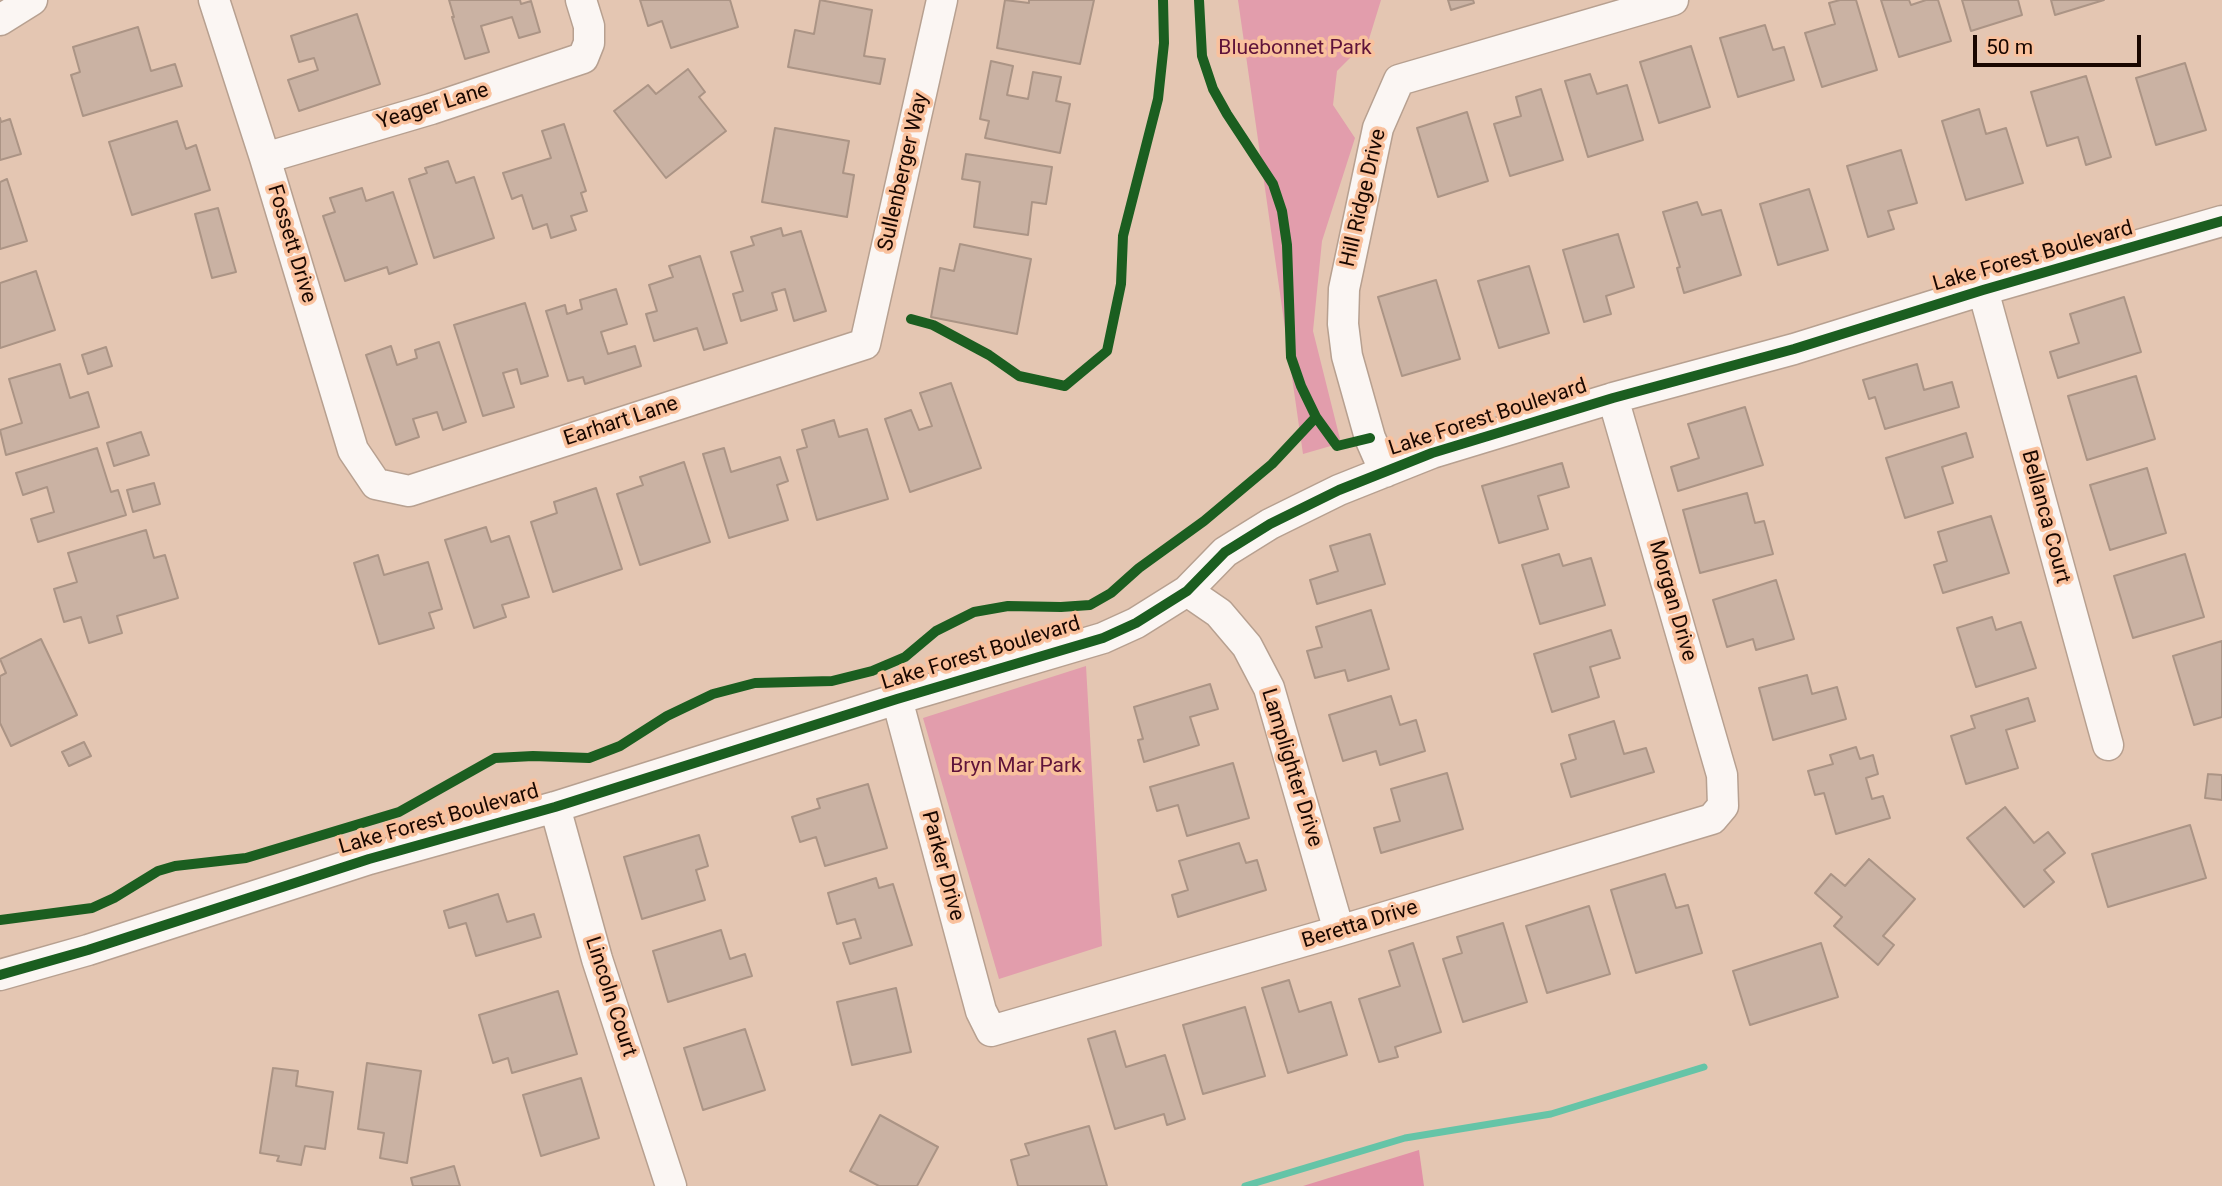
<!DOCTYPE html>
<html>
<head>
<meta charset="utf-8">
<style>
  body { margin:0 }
  #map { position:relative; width:2222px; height:1186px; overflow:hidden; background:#e4c6b2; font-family:Roboto,sans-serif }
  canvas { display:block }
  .scale { position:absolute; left:1973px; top:35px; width:168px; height:32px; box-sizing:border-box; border:4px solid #190700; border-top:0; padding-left:9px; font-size:21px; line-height:24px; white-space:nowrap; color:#190700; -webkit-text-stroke:5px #f9c19d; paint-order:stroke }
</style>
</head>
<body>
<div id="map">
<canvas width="2222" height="1186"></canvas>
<div class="scale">50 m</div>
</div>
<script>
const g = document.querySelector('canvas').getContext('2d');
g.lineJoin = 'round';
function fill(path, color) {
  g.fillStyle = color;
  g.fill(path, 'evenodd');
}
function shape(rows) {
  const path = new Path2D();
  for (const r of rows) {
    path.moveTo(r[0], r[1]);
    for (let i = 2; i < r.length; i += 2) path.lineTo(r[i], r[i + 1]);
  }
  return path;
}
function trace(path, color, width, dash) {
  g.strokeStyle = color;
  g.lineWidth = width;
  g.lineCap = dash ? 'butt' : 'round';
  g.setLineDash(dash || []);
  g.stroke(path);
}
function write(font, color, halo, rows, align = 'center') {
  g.font = font + ' Roboto,sans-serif';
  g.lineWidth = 7;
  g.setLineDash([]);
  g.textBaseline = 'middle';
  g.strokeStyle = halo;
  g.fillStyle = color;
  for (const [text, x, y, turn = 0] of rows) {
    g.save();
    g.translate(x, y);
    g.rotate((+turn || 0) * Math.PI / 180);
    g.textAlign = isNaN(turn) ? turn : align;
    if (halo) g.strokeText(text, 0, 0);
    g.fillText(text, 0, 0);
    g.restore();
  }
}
fill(shape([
  [1238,0,1381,0,1369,39,1337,71,1333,105,1355,138,1322,241,1313,331,1341,443,1303,454],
  [1086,666,1102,946,999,979,923,718]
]), '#e29dac');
fill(shape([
  [1419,1150,1424,1186,1303,1186]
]), '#e191a6');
trace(shape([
  [1245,1186,1405,1138,1551,1114,1704,1067]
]), '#65c4a7', 7);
const building = shape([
  [449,0,520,0,521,4,531,1,540,32,519,38,512,17,481,26,489,52,465,59,452,17,454,17,449,0],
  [640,0,730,0,738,27,671,48,662,21,648,26,640,0],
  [820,0,872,10,864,56,885,59,880,84,788,67,795,30,814,34,820,0],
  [1005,0,1029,3,1029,0,1094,0,1080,64,997,48,1005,0],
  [1448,0,1473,0,1474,3,1451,10,1448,0],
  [1840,0,1856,0,1877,70,1822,87,1805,33,1835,24,1829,3,1840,0],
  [1881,0,1909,0,1911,5,1926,0,1938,0,1951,41,1899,57,1881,0],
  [1962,0,2018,0,2022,15,1971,31,1962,0],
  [2051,0,2104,0,2055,15,2051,0],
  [357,14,380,84,299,111,288,80,318,70,314,58,299,62,291,36,357,14],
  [1765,25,1773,50,1784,47,1794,80,1738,97,1720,38,1765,25],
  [138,27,151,71,175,64,182,86,83,116,71,75,80,72,73,47,138,27],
  [1691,46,1710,107,1659,123,1640,62,1691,46],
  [991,61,1013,66,1007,95,1028,99,1033,72,1061,77,1056,101,1070,104,1060,153,985,138,989,121,980,119,991,61],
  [2185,63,2206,130,2156,145,2136,78,2185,63],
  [688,69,705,92,699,97,726,131,666,178,614,111,648,85,656,94,688,69],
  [1590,74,1597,94,1627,85,1643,140,1588,157,1565,81,1590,74],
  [2086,76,2111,157,2086,165,2078,137,2047,146,2031,92,2086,76],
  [1541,89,1563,160,1510,176,1494,124,1521,116,1516,97,1541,89],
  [1979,109,1986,134,2006,128,2023,183,1966,200,1942,121,1979,109],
  [1467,112,1488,181,1438,197,1417,128,1467,112],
  [0,118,1,122,10,119,21,154,0,160,0,118],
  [177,121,186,149,196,145,210,190,132,215,109,142,177,121],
  [564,124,586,191,581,193,587,211,571,216,576,230,551,238,547,224,533,229,522,195,512,199,503,173,551,158,542,131,564,124],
  [775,128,849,141,843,173,854,175,847,217,762,202,775,128],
  [1901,150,1917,203,1888,211,1894,229,1868,237,1847,166,1901,150],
  [966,154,1052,167,1046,204,1032,202,1028,235,974,227,980,182,962,179,966,154],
  [448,161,456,183,474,177,494,238,434,258,409,179,427,173,425,168,448,161],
  [7,179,27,241,0,249,0,182,7,179],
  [362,188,366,201,393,192,417,264,389,274,387,267,345,281,323,216,335,212,330,198,362,188],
  [1809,189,1828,250,1778,265,1760,204,1809,189],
  [1697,202,1702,215,1721,210,1741,275,1684,293,1677,268,1680,267,1663,212,1697,202],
  [218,208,236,272,212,278,195,214,218,208],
  [781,228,783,236,801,231,826,311,794,321,785,289,772,293,777,310,741,321,733,294,743,291,731,252,754,245,751,237,781,228],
  [1618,234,1634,287,1606,296,1611,314,1584,322,1563,250,1618,234],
  [960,244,1031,259,1017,334,931,317,940,268,954,271,960,244],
  [700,256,727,343,704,350,697,328,654,341,646,314,657,311,649,285,673,277,669,266,700,256],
  [1529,266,1549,333,1499,348,1478,281,1529,266],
  [36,271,55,330,0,348,0,283,36,271],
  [1436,280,1460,359,1402,376,1378,297,1436,280],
  [616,289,627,324,601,332,608,354,635,346,641,366,585,384,583,377,568,381,546,311,565,305,567,314,582,309,580,300,616,289],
  [2124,297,2141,352,2058,378,2050,352,2079,343,2070,314,2124,297],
  [525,303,548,376,521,384,517,369,503,373,514,407,483,416,454,325,525,303],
  [439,342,466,422,443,430,437,412,413,419,419,437,396,445,366,355,391,346,397,365,417,358,415,350,439,342],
  [106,347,112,366,88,374,82,355,106,347],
  [60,364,70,398,88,392,99,427,6,455,0,430,22,423,9,379,60,364],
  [1917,364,1924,390,1952,382,1959,407,1885,429,1875,397,1869,399,1863,380,1917,364],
  [2136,376,2155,439,2087,460,2068,396,2136,376],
  [951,383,981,468,910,492,885,419,911,410,919,430,932,426,920,393,951,383],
  [1745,407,1763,465,1678,491,1671,467,1699,458,1688,424,1745,407],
  [834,420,839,437,867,429,888,499,817,520,797,450,807,447,802,430,834,420],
  [141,432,149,455,114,466,107,443,141,432],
  [1966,433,1973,457,1942,467,1953,503,1905,518,1886,458,1966,433],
  [97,448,111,492,118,490,126,515,38,542,31,519,54,512,47,487,23,495,16,473,97,448],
  [724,448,731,472,780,457,788,481,777,485,788,520,729,538,703,454,724,448],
  [684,462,710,542,640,565,617,494,643,485,640,477,684,462],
  [1562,463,1569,487,1538,496,1548,529,1499,543,1482,486,1562,463],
  [2147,468,2166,533,2110,550,2090,485,2147,468],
  [154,483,160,504,133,512,127,490,154,483],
  [596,488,622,569,553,592,531,522,557,513,554,502,596,488],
  [1747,493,1755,523,1764,521,1773,554,1700,573,1683,510,1747,493],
  [1991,516,2009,573,1943,593,1934,565,1947,561,1938,532,1991,516],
  [486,527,491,542,509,536,529,597,502,605,506,617,474,628,445,540,486,527],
  [146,530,154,558,165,555,178,598,117,616,122,633,89,643,81,617,64,622,54,589,77,582,68,553,146,530],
  [1370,534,1385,584,1317,604,1310,580,1338,571,1330,546,1370,534],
  [1559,554,1563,566,1591,558,1605,605,1540,624,1522,565,1559,554],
  [2185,554,2204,617,2133,638,2114,576,2185,554],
  [378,555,384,575,428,562,442,609,429,613,434,628,379,644,354,563,378,555],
  [1776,580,1794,639,1756,650,1753,639,1727,647,1713,600,1776,580],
  [1371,610,1389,669,1348,681,1345,670,1315,678,1307,651,1322,647,1316,627,1371,610],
  [1992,617,1996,630,2021,622,2036,668,1976,687,1957,628,1992,617],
  [1611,630,1620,658,1590,667,1599,697,1552,712,1534,654,1611,630],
  [41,639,77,715,11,746,0,723,0,676,6,673,0,659,41,639],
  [2222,641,2222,717,2194,725,2173,656,2222,641],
  [1807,675,1812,694,1837,687,1846,719,1773,740,1759,688,1807,675],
  [1210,684,1218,709,1190,717,1199,745,1144,762,1138,740,1143,739,1134,707,1210,684],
  [1391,696,1400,725,1416,720,1425,751,1380,765,1376,751,1343,761,1329,715,1391,696],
  [2028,698,2035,721,2006,730,2018,768,1966,784,1951,736,1975,728,1971,716,2028,698],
  [1614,721,1624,754,1646,748,1654,772,1571,797,1561,764,1576,759,1569,735,1614,721],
  [84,742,91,756,69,766,62,752,84,742],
  [1856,747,1860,759,1873,755,1878,774,1866,778,1872,799,1883,796,1890,818,1836,834,1824,793,1815,795,1808,771,1833,764,1830,755,1856,747],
  [1233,763,1249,818,1187,836,1178,805,1157,811,1150,787,1233,763],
  [1447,773,1463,829,1381,853,1374,828,1400,821,1391,789,1447,773],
  [2208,774,2222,775,2222,800,2205,798,2208,774],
  [868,784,887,848,825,866,816,837,800,842,792,817,820,808,817,799,868,784],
  [2005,807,2034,843,2048,832,2065,853,2044,870,2054,882,2024,907,1967,838,2005,807],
  [2190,825,2206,878,2108,907,2092,854,2190,825],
  [699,835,708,866,696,870,705,900,642,919,624,857,699,835],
  [1239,843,1246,863,1257,860,1266,890,1178,917,1172,895,1188,890,1179,861,1239,843],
  [1869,859,1915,899,1883,936,1894,945,1878,965,1834,926,1842,917,1815,893,1831,874,1845,886,1869,859],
  [1665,874,1676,908,1688,905,1702,953,1636,973,1611,890,1665,874],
  [876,878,879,888,893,884,912,945,850,964,843,943,861,938,855,919,837,924,828,893,876,878],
  [498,894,507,922,534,914,541,937,476,956,466,923,449,928,444,911,498,894],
  [1589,906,1610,974,1547,993,1526,926,1589,906],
  [1503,923,1527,1002,1463,1022,1443,959,1462,953,1457,937,1503,923],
  [721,930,730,959,745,954,752,976,668,1002,653,951,721,930],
  [1413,943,1441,1032,1395,1047,1398,1057,1379,1062,1359,999,1400,986,1389,951,1413,943],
  [1821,943,1838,997,1750,1025,1733,971,1821,943],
  [1289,980,1299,1012,1331,1002,1347,1055,1288,1073,1262,988,1289,980],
  [896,988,911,1052,852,1065,837,1002,896,988],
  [558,991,577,1054,512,1073,508,1058,493,1063,479,1015,558,991],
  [1245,1007,1265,1076,1203,1094,1183,1025,1245,1007],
  [745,1029,765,1090,703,1110,684,1048,745,1029],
  [1115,1031,1126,1067,1165,1055,1185,1119,1167,1125,1164,1114,1115,1129,1088,1039,1115,1031],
  [367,1063,421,1071,407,1163,380,1158,384,1133,358,1129,367,1063],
  [273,1068,298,1071,296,1086,333,1092,325,1149,305,1146,301,1165,277,1161,279,1156,260,1153,273,1068],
  [581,1078,599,1138,541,1156,523,1095,581,1078],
  [880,1115,938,1147,917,1186,879,1186,850,1171,880,1115],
  [1089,1126,1107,1186,1018,1186,1011,1160,1029,1155,1025,1144,1089,1126],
  [454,1166,460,1186,413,1186,411,1178,454,1166]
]);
fill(building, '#cab2a3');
trace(building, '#ab9485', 2);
const minor = shape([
  [214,0,265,158,353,450,376,484,409,491,865,344,942,0],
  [0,20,32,0],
  [265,158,431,109,583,58,589,43,589,26,581,0],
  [1983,290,2108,745],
  [1385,472,1370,438,1347,356,1343,324,1344,289,1378,128,1399,80,1673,0],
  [1187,591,1219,613,1247,646,1269,688,1339,931],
  [897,699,981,1011,991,1031,1339,931,1712,819,1723,806,1722,775,1613,398],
  [555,807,597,959,671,1186],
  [0,975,88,950,369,859,555,807,897,699,1103,638,1136,623,1187,591,1225,552,1270,524,1339,490,1432,453,1613,398,1794,349,1983,290,2222,221]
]);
trace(minor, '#b7a090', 33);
trace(minor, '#fbf6f3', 30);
trace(shape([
  [1199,0,1202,56,1213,89,1227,114,1273,184,1282,211,1287,245,1291,357,1301,386,1316,417,1337,446,1370,438],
  [911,319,933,325,989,355,1019,376,1065,386,1107,351,1121,284,1123,236,1158,99,1164,43,1163,0],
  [0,920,92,908,114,898,158,871,175,866,246,858,399,812,495,758,533,756,589,758,620,746,667,716,713,694,755,683,832,681,872,671,905,657,936,631,974,612,1008,606,1061,607,1090,605,1111,593,1139,568,1204,521,1272,464,1316,417],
  [0,975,88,950,369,859,555,807,897,699,1103,638,1136,623,1187,591,1225,552,1270,524,1339,490,1432,453,1613,398,1794,349,1983,290,2222,221]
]), '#1b5e20', 10);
write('21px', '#5f133a', '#f9c19d', [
  ["Bluebonnet Park",1295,49],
  ["Bryn Mar Park",1016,767]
]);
write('21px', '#190700', '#f9c19d', [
  ["Yeager Lane",433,107,-17],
  ["Sullenberger Way",904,172,-77],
  ["Hill Ridge Drive",1364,198,-77],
  ["Fossett Drive",291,244,73],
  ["Lake Forest Boulevard",2033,257,-16],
  ["Lake Forest Boulevard",1488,418,-18],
  ["Earhart Lane",621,422,-18],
  ["Bellanca Court",2045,517,75],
  ["Morgan Drive",1672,601,74],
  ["Lake Forest Boulevard",981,654,-17],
  ["Lamplighter Drive",1291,768,73],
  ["Lake Forest Boulevard",439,820,-16],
  ["Parker Drive",942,866,75],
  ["Beretta Drive",1360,925,-17],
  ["Lincoln Court",610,997,72]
]);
</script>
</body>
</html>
